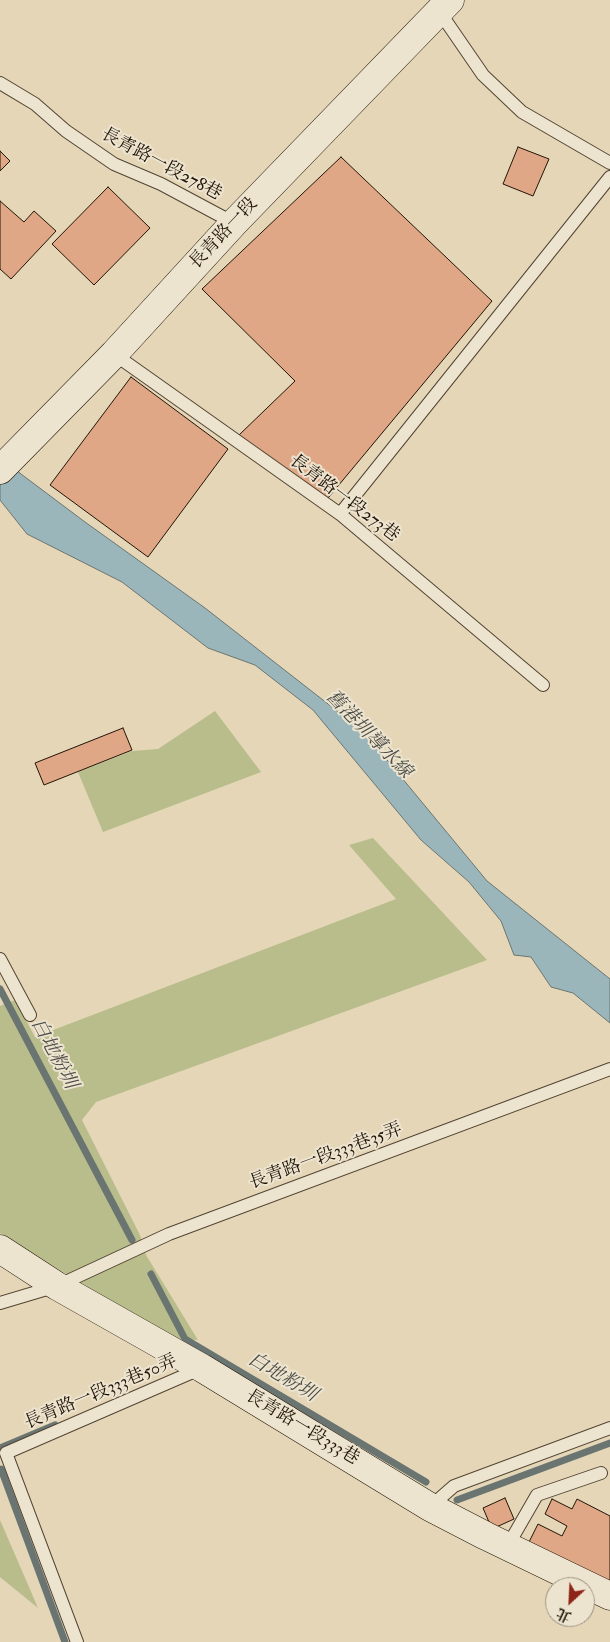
<!DOCTYPE html>
<html>
<head>
<meta charset="utf-8">
<style>
  body { margin:0 }
  #map { position:relative; width:610px; height:1642px; overflow:hidden; background:#e4d6b6; font-family:"IM FELL Double Pica","Noto Serif TC",serif }
  canvas { display:block }
  .north { position:absolute; left:545px; top:1577px; width:50px; height:50px; box-sizing:border-box; background:#ede4d0; border:1px solid #9b9180; border-radius:50%; rotate:205deg; font-size:14px; font-weight:700; line-height:20px; text-align:center; color:#211407 }
  .north::after { content:''; display:block; margin:auto; width:18px; height:22px; background:#8f2418; clip-path:polygon(50% 0,100% 100%,50% 72%,0 100%) }
</style>
</head>
<body>
<div id="map">
<canvas width="610" height="1642"></canvas>
<div class="north">北</div>
</div>
<script>
const g = document.querySelector('canvas').getContext('2d');
g.lineJoin = 'round';
function fill(path, color) {
  g.fillStyle = color;
  g.fill(path, 'evenodd');
}
function shape(rows) {
  const path = new Path2D();
  for (const r of rows) {
    path.moveTo(r[0], r[1]);
    for (let i = 2; i < r.length; i += 2) path.lineTo(r[i], r[i + 1]);
  }
  return path;
}
function trace(path, color, width, dash) {
  g.strokeStyle = color;
  g.lineWidth = width;
  g.lineCap = dash ? 'butt' : 'round';
  g.setLineDash(dash || []);
  g.stroke(path);
}
function write(font, color, halo, rows, align = 'center') {
  g.font = font + ' "IM FELL Double Pica","Noto Serif TC",serif';
  g.lineWidth = 4;
  g.setLineDash([]);
  g.textBaseline = 'middle';
  g.strokeStyle = halo;
  g.fillStyle = color;
  for (const [text, x, y, turn = 0] of rows) {
    g.save();
    g.translate(x, y);
    g.rotate((+turn || 0) * Math.PI / 180);
    g.textAlign = isNaN(turn) ? turn : align;
    if (halo) g.strokeText(text, 0, 0);
    g.fillText(text, 0, 0);
    g.restore();
  }
}
fill(shape([
  [215,711,261,772,103,832,78,772,132,751,158,749],
  [373,838,487,960,96,1102,82,1120,140,1235,146,1255,198,1340,172,1339,0,1233,0,1006,15,1000,35,1037,396,899,349,845],
  [0,1520,38,1608,0,1577]
]), '#b8bd8b');
const water = shape([
  [0,456,21,474,85,522,205,608,364,732,487,881,610,979,610,1023,573,993,551,987,531,957,514,955,501,921,469,882,421,840,313,710,255,665,208,648,122,582,27,534,0,500,0,456]
]);
fill(water, '#9bb6ba');
trace(water, '#6a7572', 1);
trace(shape([
  [0,989,132,1240],
  [151,1274,185,1339,426,1482],
  [0,1448,55,1425],
  [1,1469,65,1642],
  [457,1500,610,1443]
]), '#6a7572', 7);
const building = shape([
  [518,147,549,159,533,196,503,184,518,147],
  [0,151,10,161,0,171,0,151],
  [341,157,492,301,328,498,238,436,295,381,202,289,341,157],
  [108,187,150,228,94,285,52,244,108,187],
  [0,201,24,222,34,211,56,231,11,279,0,269,0,201],
  [131,377,228,449,148,557,50,485,131,377],
  [123,728,132,750,44,785,35,763,123,728],
  [505,1498,514,1519,492,1529,483,1508,505,1498],
  [552,1499,572,1509,577,1499,610,1516,610,1587,527,1546,538,1524,562,1536,567,1526,545,1514,552,1499]
]);
fill(building, '#dfa785');
trace(building, '#211407', 1);
const lane = shape([
  [439,11,483,75,522,112,610,163],
  [0,83,35,104,66,131,114,164,161,184,234,223],
  [114,354,340,514,543,685],
  [340,514,610,177],
  [0,959,30,1015],
  [0,1303,57,1286,169,1234,610,1069],
  [430,1507,454,1486,610,1428],
  [507,1547,537,1495,601,1473],
  [77,1642,6,1453,202,1368]
]);
const secondary = shape([
  [0,470,114,354,234,223,450,0],
  [0,1249,57,1286,202,1368,430,1507,486,1536,610,1596]
]);
trace(lane, '#524433', 14);
trace(secondary, '#211407', 29);
trace(lane, '#ede4d0', 12);
trace(secondary, '#ede4d0', 28);
write('18px', '#211407', '#ede4d0', [
  ["長青路一段278巷",161,165,28],
  ["長青路一段",224,234,-47],
  ["長青路一段273巷",344,499,37],
  ["長青路一段333巷35弄",326,1157,-20],
  ["長青路一段333巷50弄",101,1393,-23],
  ["長青路一段333巷",302,1428,31]
]);
write('italic 19px', '#4c4d46', '#ede4d0', [
  ["舊港圳導水線",368,735,46],
  ["白地粉圳",53,1054,62],
  ["白地粉圳",282,1378,31]
]);
</script>
</body>
</html>
